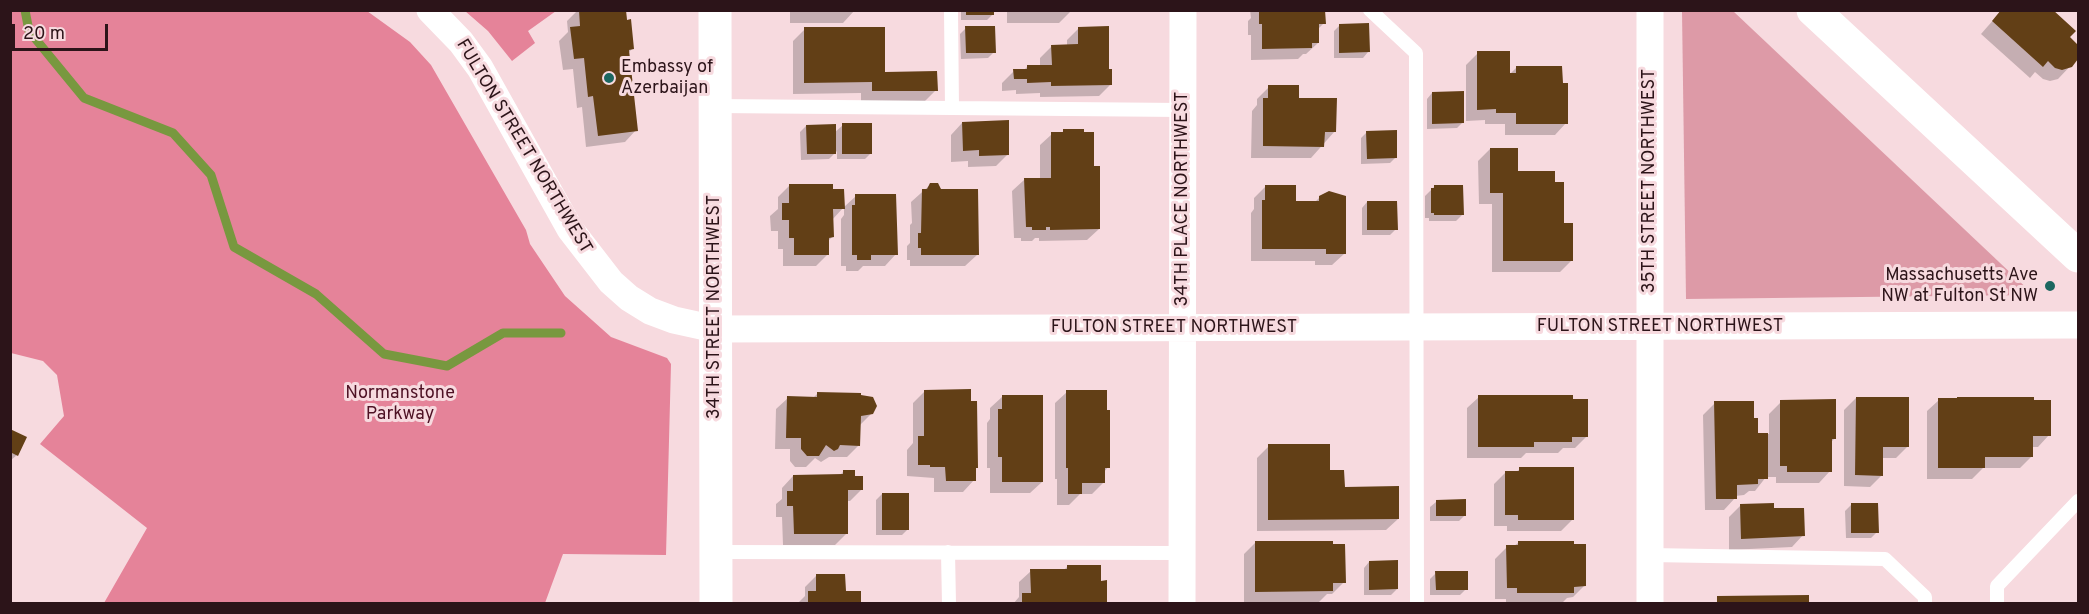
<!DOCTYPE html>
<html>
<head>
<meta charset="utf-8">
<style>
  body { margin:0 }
  #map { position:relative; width:2089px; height:614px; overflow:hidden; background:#f7dadf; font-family:Overpass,sans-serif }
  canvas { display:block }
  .frame { position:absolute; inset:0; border:12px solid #2c1419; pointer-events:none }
  .scale { position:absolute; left:12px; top:24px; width:96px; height:27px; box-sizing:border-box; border:3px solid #2c1419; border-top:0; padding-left:8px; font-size:18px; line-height:21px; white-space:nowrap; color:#2c1419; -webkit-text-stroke:4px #f7dadf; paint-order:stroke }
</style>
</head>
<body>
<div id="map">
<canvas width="2089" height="614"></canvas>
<div class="frame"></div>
<div class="scale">20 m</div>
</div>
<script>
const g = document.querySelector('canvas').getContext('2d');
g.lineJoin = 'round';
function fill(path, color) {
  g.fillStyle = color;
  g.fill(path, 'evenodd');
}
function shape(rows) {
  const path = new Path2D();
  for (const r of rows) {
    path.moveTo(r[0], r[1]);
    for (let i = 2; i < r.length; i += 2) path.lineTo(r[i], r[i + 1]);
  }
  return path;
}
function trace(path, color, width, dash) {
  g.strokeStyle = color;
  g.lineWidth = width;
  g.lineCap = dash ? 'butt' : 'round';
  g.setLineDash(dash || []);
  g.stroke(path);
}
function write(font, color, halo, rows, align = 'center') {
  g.font = font + ' Overpass,sans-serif';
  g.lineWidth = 6;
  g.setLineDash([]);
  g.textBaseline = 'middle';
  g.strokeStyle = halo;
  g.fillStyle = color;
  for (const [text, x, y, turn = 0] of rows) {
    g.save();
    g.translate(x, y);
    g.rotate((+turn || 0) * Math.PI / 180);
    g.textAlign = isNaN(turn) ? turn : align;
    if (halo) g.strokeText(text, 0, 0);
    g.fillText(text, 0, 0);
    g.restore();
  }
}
fill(shape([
  [1682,11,1733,11,2034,295,1686,299]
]), '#dd9aa7');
fill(shape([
  [10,11,367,11,410,42,431,65,526,230,530,244,565,296,611,337,667,358,671,364,666,555,563,554,545,603,104,603,147,528,40,444,64,416,57,375,43,361,11,353],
  [465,11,556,11,528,31,535,43,512,61,488,31]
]), '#e58399');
fill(shape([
  [578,10,625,10,633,48,628,53,636,130,625,142,586,147,582,107,577,108,573,69,563,70,559,41,568,32,567,21],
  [790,10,854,10,854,11,843,23,790,23],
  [961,10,992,10,993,14,987,20,961,20],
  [1007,10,1071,10,1071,11,1059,23,1007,23],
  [1250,10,1324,10,1324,23,1318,29,1318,43,1306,54,1303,54,1298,59,1251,60,1251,35,1248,35,1248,21,1251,18],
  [2002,10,2076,45,2078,52,2077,59,2058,79,2050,81,2043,79,2035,72,2030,78,1981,34],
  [1340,25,1368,52,1363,58,1334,58,1334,31],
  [966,28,994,52,988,58,961,59,960,34],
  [1079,28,1108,71,1110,85,1099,96,1040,97,1040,93,1016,94,1016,90,1002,91,1002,83,1014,71,1024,70,1027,67,1040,66,1040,58,1052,46,1067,46,1067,40],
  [805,29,883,74,936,90,924,102,861,102,861,93,793,94,793,41],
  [1478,53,1509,75,1517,67,1566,123,1555,135,1505,135,1505,124,1485,124,1485,120,1466,121,1466,65],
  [1269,87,1297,99,1335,131,1311,158,1251,158,1252,111,1257,105,1257,99],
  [1432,93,1463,122,1457,128,1427,129,1427,99],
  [962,123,1008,154,996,166,968,167,968,161,951,162,951,135],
  [843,125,871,153,865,159,837,159,837,151,829,159,801,160,800,132,806,126,834,133],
  [1064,130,1093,168,1099,229,1087,240,1039,241,1039,238,1035,238,1032,241,1021,241,1021,238,1014,238,1012,191,1024,180,1040,180,1040,145,1052,134,1061,134],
  [1367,132,1396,157,1390,163,1361,164,1361,138],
  [1490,149,1516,172,1554,183,1572,260,1560,272,1492,272,1492,204,1479,204,1478,161],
  [930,185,977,255,965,266,910,266,910,260,907,260,907,246,910,243,910,225,912,223,911,202],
  [789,186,832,191,843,208,832,220,832,237,828,241,828,254,816,266,783,266,783,249,778,249,778,231,771,231,770,216,778,209,778,197],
  [1266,186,1295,203,1314,203,1320,197,1344,254,1332,265,1315,265,1315,261,1251,261,1251,213,1254,209,1254,198],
  [1435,186,1462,215,1456,221,1429,221,1429,218,1425,218,1425,196],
  [856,196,896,254,885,266,863,266,858,271,846,271,846,266,841,266,841,219,844,215,844,207],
  [1367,202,1396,229,1390,235,1362,235,1362,208],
  [925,391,974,469,974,480,963,492,934,492,934,478,907,476,907,450,913,443,913,403],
  [1067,392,1108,467,1104,472,1104,482,1092,494,1080,494,1069,505,1057,505,1057,479,1055,479,1055,403],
  [818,393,872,413,860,425,859,445,847,457,829,457,821,462,815,458,806,467,795,467,790,461,790,449,775,449,776,409,788,398,813,398],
  [1002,397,1042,482,1030,493,990,493,990,468,987,468,987,423,990,419,990,408],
  [1479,397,1587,436,1575,448,1563,448,1558,453,1526,453,1521,458,1467,458,1467,408],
  [1856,398,1908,446,1896,458,1882,458,1882,475,1870,487,1844,486,1844,410],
  [1939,400,2049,435,2038,447,2032,447,2032,456,2020,468,1983,468,1972,479,1927,479,1927,411],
  [1781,402,1835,438,1830,443,1830,471,1819,483,1776,483,1776,477,1766,477,1755,491,1749,491,1744,495,1735,496,1735,498,1724,510,1705,510,1703,415,1715,403,1752,419,1756,434,1769,434,1769,414],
  [10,431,17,455,11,460,10,460],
  [1269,446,1329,472,1343,488,1398,519,1386,530,1257,531,1257,458],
  [1520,469,1573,519,1561,531,1507,531,1507,526,1494,526,1494,484,1506,472,1516,472],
  [843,472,853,478,862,489,850,501,846,501,847,533,835,545,783,545,782,517,776,517,776,504,782,499,782,488,793,476,840,475],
  [882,494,908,529,902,535,876,535,876,500],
  [1436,502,1465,515,1459,521,1430,521,1430,507],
  [1741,505,1773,510,1803,535,1792,547,1729,550,1729,517],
  [1851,505,1877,532,1871,538,1846,538,1845,511],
  [1255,543,1344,582,1332,594,1327,594,1319,602,1244,603,1244,554],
  [1518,543,1584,586,1573,597,1567,598,1561,604,1506,604,1506,599,1495,599,1495,559,1507,547,1514,546],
  [1369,562,1397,589,1391,595,1364,595,1364,568],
  [1067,567,1100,583,1105,604,1013,604,1019,597,1019,582,1031,571,1063,571],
  [1436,573,1466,589,1460,595,1430,595,1430,579],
  [816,576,844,592,859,604,797,604,805,596,805,587]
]), '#0003');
trace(shape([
  [25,10,29,31,84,98,173,133,211,175,234,247,316,294,384,354,447,366,503,333,561,333]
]), '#78983f', 9);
fill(shape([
  [579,10,626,10,627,20,631,19,634,49,629,50,638,131,598,136,593,96,588,97,584,58,574,59,570,27,580,26],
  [966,10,994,10,994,15,966,15],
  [1259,10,1325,10,1326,24,1319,24,1319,43,1312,43,1312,48,1262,49,1262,24,1259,24],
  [2001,10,2053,10,2076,31,2070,37,2077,44,2078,59,2072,67,2062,70,2055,68,2048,61,2043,67,1992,21],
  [1369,23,1370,52,1339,53,1339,24],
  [965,26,995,26,996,53,966,53],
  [1109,26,1109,69,1112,69,1112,85,1051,86,1051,82,1027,83,1027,79,1014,79,1013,69,1027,69,1027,65,1052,65,1051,45,1078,44,1078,27],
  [804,27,885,27,885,72,937,71,938,91,872,91,872,82,804,83],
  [1477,51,1510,51,1510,73,1516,73,1516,66,1562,66,1563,83,1568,83,1568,124,1516,124,1516,113,1496,113,1496,109,1477,110],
  [1268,85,1299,85,1299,98,1337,98,1336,132,1325,132,1324,147,1263,146,1263,98,1268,98],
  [1464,91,1464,123,1432,124,1432,92],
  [1009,120,1009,155,979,156,979,150,963,151,962,122],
  [842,123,872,123,872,154,842,154],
  [836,124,836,154,807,154,806,125],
  [1063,129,1084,129,1084,132,1094,132,1094,166,1100,166,1100,229,1050,230,1050,227,1046,227,1046,230,1032,230,1032,227,1026,227,1024,178,1051,178,1051,132,1063,132],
  [1397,130,1397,158,1367,159,1366,131],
  [1490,148,1518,148,1518,171,1555,171,1555,182,1564,182,1564,223,1573,223,1573,261,1503,261,1503,193,1490,193],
  [930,183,938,183,941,189,978,189,979,255,921,255,921,248,918,248,918,233,921,233,922,189,927,189],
  [789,184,833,184,833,189,844,189,845,209,833,209,834,237,829,238,829,255,794,255,794,238,789,238,789,220,782,220,782,203,789,203],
  [1265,185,1296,185,1296,201,1319,201,1319,196,1329,191,1346,196,1346,254,1326,254,1326,249,1262,249,1262,200,1265,200],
  [1434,185,1463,185,1464,215,1434,215,1434,213,1431,213,1431,188,1434,188],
  [855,194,896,194,898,255,871,255,871,260,857,260,857,255,852,255,852,205,855,205],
  [1367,201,1397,201,1398,230,1367,230],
  [971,389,971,401,977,401,978,468,976,468,976,481,946,481,945,467,930,467,930,465,918,465,918,436,924,436,924,390],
  [1066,390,1107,390,1107,410,1110,410,1110,468,1105,468,1105,483,1082,483,1082,494,1068,494,1068,468,1066,468],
  [817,392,861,393,861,395,873,397,877,406,873,414,861,416,860,446,840,445,838,449,834,451,826,445,819,456,807,456,801,449,801,438,786,438,787,396,817,397],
  [1002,395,1043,395,1043,482,1002,482,1002,457,998,457,998,409,1002,409],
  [1478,395,1573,395,1573,399,1588,399,1588,437,1572,437,1572,442,1534,442,1534,447,1478,447],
  [1856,397,1909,397,1909,447,1883,447,1883,476,1855,475],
  [1957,397,2034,397,2034,400,2051,400,2051,436,2033,436,2033,457,1985,457,1985,468,1938,468,1938,398,1957,398],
  [1836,399,1836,439,1832,439,1832,472,1787,472,1787,466,1780,466,1780,400],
  [1714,401,1754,401,1754,418,1758,418,1758,433,1768,433,1768,479,1758,479,1758,484,1737,485,1737,499,1716,499],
  [10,429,27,437,18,456,10,452],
  [1268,444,1330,444,1330,470,1344,470,1345,487,1399,486,1399,519,1268,520],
  [1519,467,1574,467,1574,520,1518,520,1518,515,1505,515,1505,471,1519,471],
  [843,470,855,470,855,476,863,476,863,490,848,490,848,534,794,534,793,506,787,506,787,491,793,491,793,475,843,474],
  [882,493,909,493,909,530,882,530],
  [1466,499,1466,516,1436,516,1436,500],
  [1774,503,1774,508,1804,508,1805,536,1741,539,1740,504],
  [1851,503,1878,503,1879,533,1851,533],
  [1255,541,1333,541,1333,544,1345,544,1346,583,1333,583,1333,591,1255,592],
  [1518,541,1574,541,1574,544,1586,544,1586,586,1574,587,1574,593,1517,593,1517,588,1507,588,1506,545,1518,545],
  [1398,560,1398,589,1369,590,1369,561],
  [1067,565,1101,565,1101,581,1107,580,1107,604,1022,604,1022,593,1031,593,1030,569,1067,569],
  [1435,571,1468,571,1468,590,1436,590],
  [816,574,845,574,846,591,861,591,861,604,808,604,808,591,816,591],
  [1809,595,1809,604,1717,604,1717,596]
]), '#623f16');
trace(shape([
  [1370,10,1416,53,1417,604],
  [715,106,952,108,951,10],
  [952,108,1182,110],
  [716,552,1182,553],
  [948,552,949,604],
  [1650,555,1885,559,1925,597,1925,604],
  [1997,604,1997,586,2078,501]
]), '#fff', 14);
trace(shape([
  [430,10,461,42,480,68,570,229,611,282,629,298,650,311,674,320,715,329,2078,325],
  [1650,10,1650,604],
  [1182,604,1183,10]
]), '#fff', 27);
trace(shape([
  [715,10,716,604]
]), '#fff', 33);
trace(shape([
  [1813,10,2078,256]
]), '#fff', 33);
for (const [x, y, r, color] of [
  [609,78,6,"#1c6760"],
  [2050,286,6,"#1c6760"]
]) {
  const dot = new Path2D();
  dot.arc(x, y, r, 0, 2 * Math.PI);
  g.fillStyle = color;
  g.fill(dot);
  trace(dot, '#f7dadf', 2);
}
write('18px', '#2c1419', '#f7dadf', [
  ["Embassy of",621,68],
  ["Azerbaijan",621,89],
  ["Massachusetts Ave",2038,276,"right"],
  ["NW at Fulton St NW",2038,297,"right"]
], 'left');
write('18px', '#2c1419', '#f7dadf', [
  ["FULTON STREET NORTHWEST",523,147,59],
  ["35TH STREET NORTHWEST",1650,181,-90],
  ["34TH PLACE NORTHWEST",1183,199,-90],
  ["34TH STREET NORTHWEST",715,307,-90],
  ["FULTON STREET NORTHWEST",1660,327],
  ["FULTON STREET NORTHWEST",1174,328]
]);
write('18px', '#4e1124', '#f7dadf', [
  ["Normanstone",400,394],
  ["Parkway",400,415]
]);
</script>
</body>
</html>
